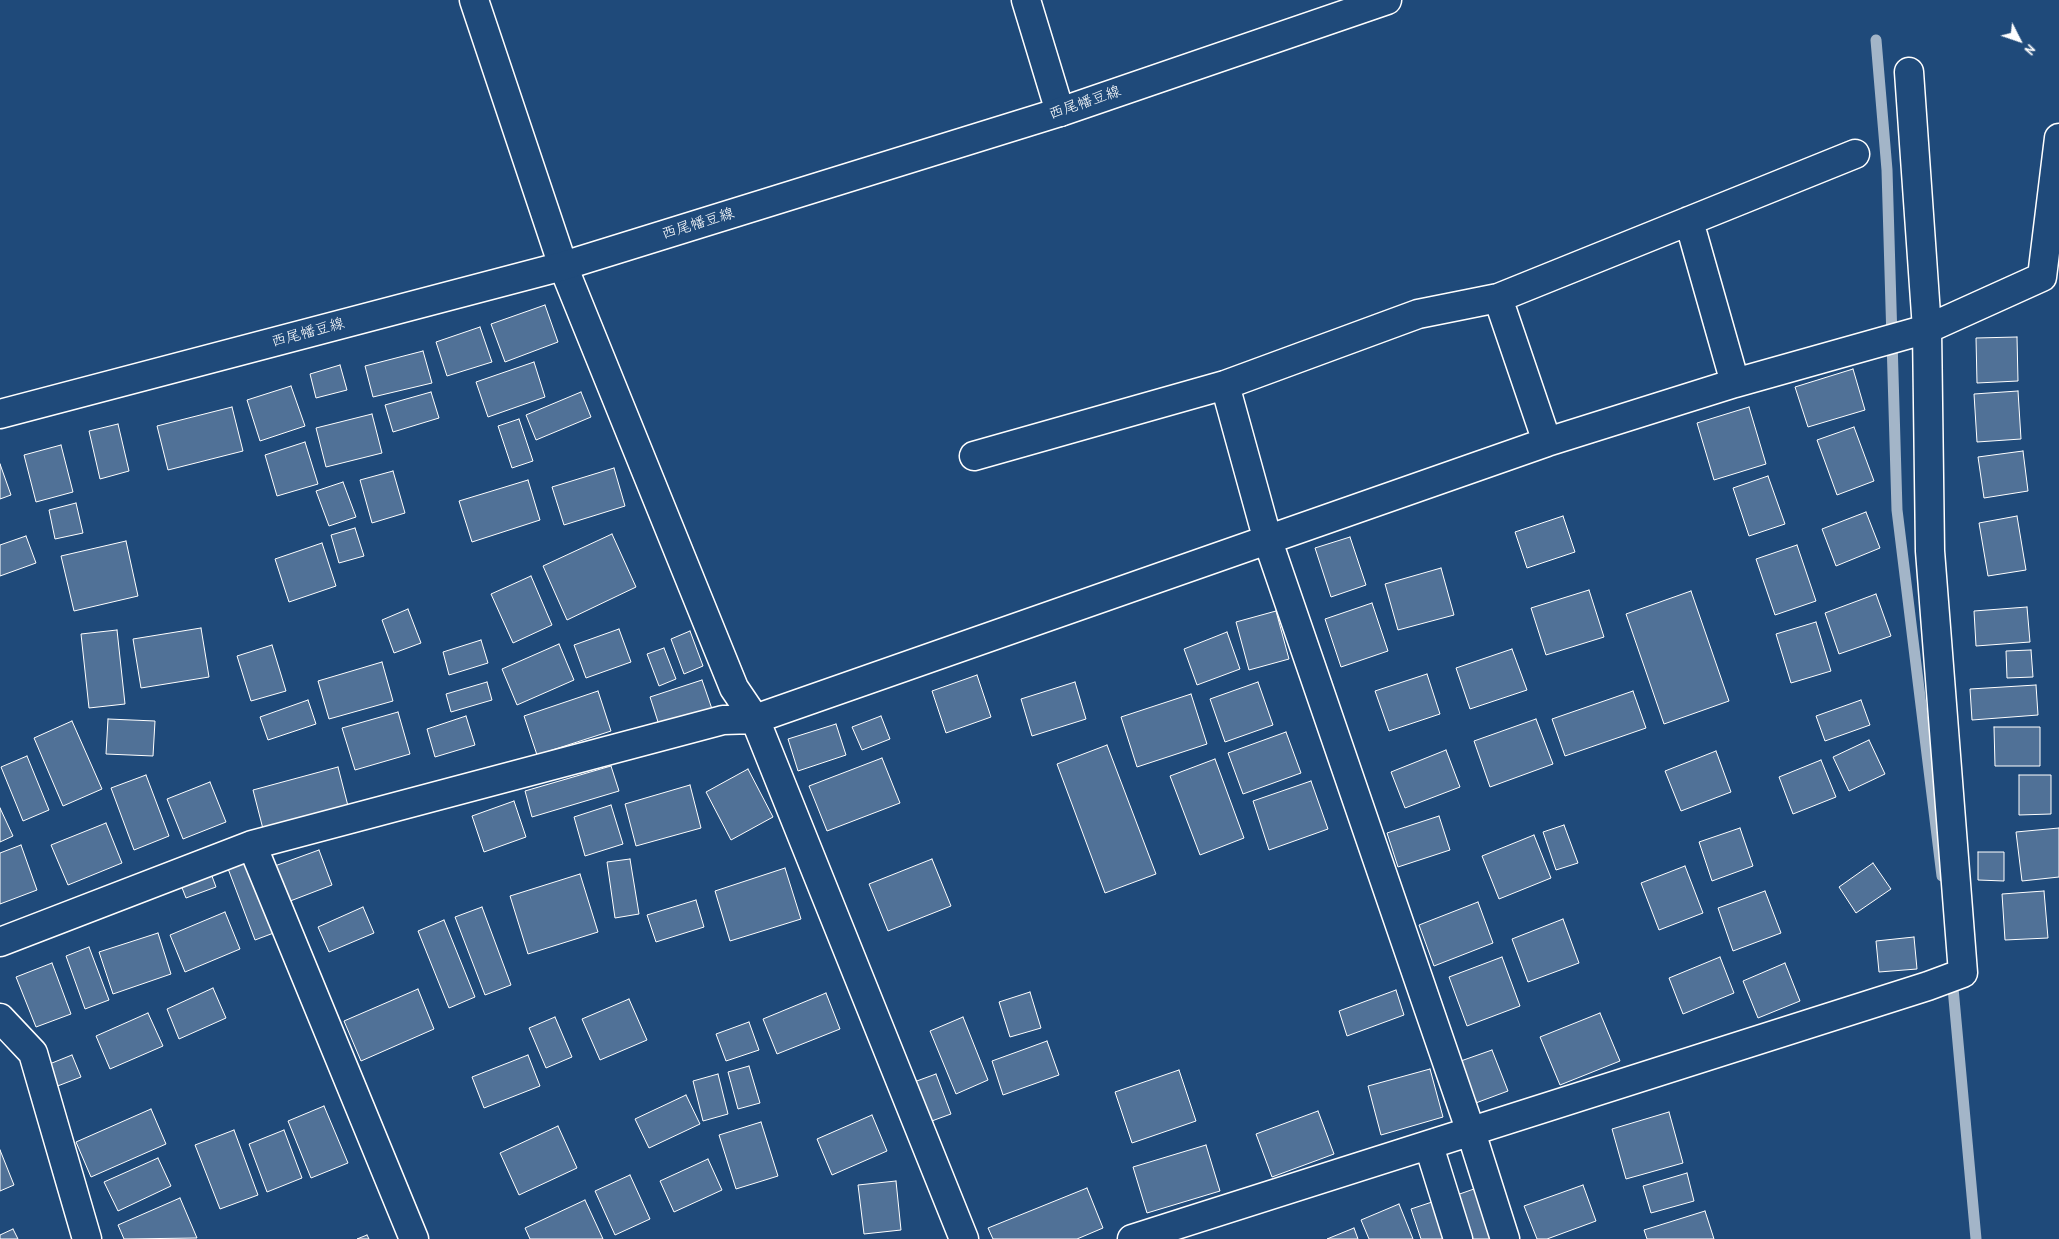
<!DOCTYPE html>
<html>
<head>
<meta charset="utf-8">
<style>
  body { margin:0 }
  #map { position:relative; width:2059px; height:1239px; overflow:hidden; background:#1f4a7a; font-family:"Patrick Hand",sans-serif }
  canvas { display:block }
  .north { position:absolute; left:1994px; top:15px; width:50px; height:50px; -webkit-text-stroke:4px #1f4a7a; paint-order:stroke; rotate:131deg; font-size:14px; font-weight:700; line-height:20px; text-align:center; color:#fff }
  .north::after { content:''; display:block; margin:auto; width:18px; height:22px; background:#fff; clip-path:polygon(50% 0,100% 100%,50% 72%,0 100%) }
</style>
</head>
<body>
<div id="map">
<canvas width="2059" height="1239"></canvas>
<div class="north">N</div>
</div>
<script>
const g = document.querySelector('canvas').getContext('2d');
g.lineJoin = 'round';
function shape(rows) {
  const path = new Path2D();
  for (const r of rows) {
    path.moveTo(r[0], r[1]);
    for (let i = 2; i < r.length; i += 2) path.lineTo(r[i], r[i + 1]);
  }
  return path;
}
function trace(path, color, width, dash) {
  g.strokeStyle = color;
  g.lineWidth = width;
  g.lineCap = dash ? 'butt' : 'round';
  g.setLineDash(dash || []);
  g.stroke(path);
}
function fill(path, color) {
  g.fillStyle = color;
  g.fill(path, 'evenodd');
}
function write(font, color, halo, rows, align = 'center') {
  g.font = font + ' "Patrick Hand","Klee One",sans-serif';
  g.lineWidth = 4;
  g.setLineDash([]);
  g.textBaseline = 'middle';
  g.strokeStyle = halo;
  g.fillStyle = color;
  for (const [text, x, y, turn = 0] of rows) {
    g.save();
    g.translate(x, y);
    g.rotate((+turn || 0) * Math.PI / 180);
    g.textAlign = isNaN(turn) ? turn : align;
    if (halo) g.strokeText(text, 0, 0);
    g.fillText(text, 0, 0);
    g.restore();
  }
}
trace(shape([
  [1876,40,1887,170,1897,510,1942,876],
  [1952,977,1976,1239]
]), '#a3b5c8', 11);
const building = shape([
  [545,305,558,342,505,362,491,324,545,305],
  [480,327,492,362,447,376,436,342,480,327],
  [2017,337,2018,381,1977,383,1976,338,2017,337],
  [423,351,432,383,373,397,365,366,423,351],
  [534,362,545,397,488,417,476,382,534,362],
  [340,365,347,390,316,398,310,374,340,365],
  [1853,369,1865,410,1808,427,1795,387,1853,369],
  [291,386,305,426,260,441,247,400,291,386],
  [2018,391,2021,439,1977,442,1974,394,2018,391],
  [431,392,439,418,393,432,385,405,431,392],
  [581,392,591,417,536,440,526,415,581,392],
  [232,407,243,451,168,470,157,426,232,407],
  [1749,407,1766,464,1714,480,1697,423,1749,407],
  [372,414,382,453,326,467,316,428,372,414],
  [519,419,533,461,512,468,498,426,519,419],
  [118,424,129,471,100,479,89,431,118,424],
  [1854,427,1874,481,1837,495,1817,440,1854,427],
  [305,442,318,484,277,496,265,455,305,442],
  [61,445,73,492,36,502,24,455,61,445],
  [2023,451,2028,491,1984,498,1978,457,2023,451],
  [0,464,11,495,0,499,0,464],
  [614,468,625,506,564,525,552,487,614,468],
  [393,471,405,513,372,523,360,480,393,471],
  [1768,476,1785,524,1749,536,1733,488,1768,476],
  [528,480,540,520,472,542,459,501,528,480],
  [343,482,356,517,329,526,316,491,343,482],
  [76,503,83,533,55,539,49,510,76,503],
  [1866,512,1880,548,1836,566,1822,529,1866,512],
  [1563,516,1575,552,1527,568,1515,532,1563,516],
  [2017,516,2026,570,1988,576,1979,523,2017,516],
  [355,528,364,556,339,563,331,535,355,528],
  [612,534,636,587,567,620,543,566,612,534],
  [26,536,36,563,0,576,0,545,26,536],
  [1350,537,1366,585,1331,597,1315,548,1350,537],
  [126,541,138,596,74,611,61,556,126,541],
  [322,543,336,586,289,602,275,559,322,543],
  [1797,545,1816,601,1775,615,1756,559,1797,545],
  [1441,568,1454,615,1398,630,1385,584,1441,568],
  [531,576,552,625,513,643,491,594,531,576],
  [1589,590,1604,637,1546,655,1531,608,1589,590],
  [1691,591,1729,701,1664,724,1626,614,1691,591],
  [1876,594,1891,636,1839,654,1825,613,1876,594],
  [1372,603,1388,651,1341,667,1325,619,1372,603],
  [2027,607,2030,642,1976,646,1974,611,2027,607],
  [408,609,421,643,394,653,382,620,408,609],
  [1276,611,1289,659,1249,670,1236,622,1276,611],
  [1816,622,1831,671,1791,683,1776,634,1816,622],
  [201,628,209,677,141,688,133,639,201,628],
  [619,629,631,662,586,678,574,645,619,629],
  [117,630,125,704,89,708,81,634,117,630],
  [690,631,703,666,684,674,671,639,690,631],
  [1227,632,1240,669,1197,685,1184,649,1227,632],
  [481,640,488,663,449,675,443,652,481,640],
  [559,644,574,680,517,705,502,669,559,644],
  [272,645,286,691,251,701,237,656,272,645],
  [664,648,676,679,659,686,647,654,664,648],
  [1512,649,1527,690,1470,709,1456,668,1512,649],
  [2031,650,2033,677,2007,678,2006,651,2031,650],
  [382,662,393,701,329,719,318,681,382,662],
  [1427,674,1440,714,1389,731,1375,691,1427,674],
  [977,675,991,717,946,733,932,691,977,675],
  [702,680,712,709,659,725,650,697,702,680],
  [487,682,492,700,451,712,446,694,487,682],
  [1075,682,1086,719,1032,736,1021,699,1075,682],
  [1258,682,1273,725,1225,742,1210,699,1258,682],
  [2036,685,2038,715,1972,720,1970,689,2036,685],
  [598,691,611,731,537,755,524,716,598,691],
  [1633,691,1646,728,1565,756,1552,719,1633,691],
  [1191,694,1207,744,1137,767,1121,717,1191,694],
  [308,700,316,724,268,740,260,717,308,700],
  [1861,700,1870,725,1825,741,1816,716,1861,700],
  [398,712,410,754,355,770,342,728,398,712],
  [466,716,475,745,435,757,427,729,466,716],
  [881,716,890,739,862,750,852,727,881,716],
  [108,719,155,721,153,756,106,754,108,719],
  [1536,719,1553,764,1490,787,1474,741,1536,719],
  [72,721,102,789,63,806,34,738,72,721],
  [836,724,846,755,798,771,788,739,836,724],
  [1994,727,2040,727,2040,766,1995,766,1994,727],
  [1286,732,1301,773,1243,794,1228,753,1286,732],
  [1869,740,1885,774,1849,791,1833,757,1869,740],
  [1107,745,1156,874,1105,893,1057,764,1107,745],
  [1446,750,1460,787,1405,808,1391,772,1446,750],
  [1716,751,1731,792,1681,811,1665,771,1716,751],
  [27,756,49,810,23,821,1,767,27,756],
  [882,758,900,803,827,831,809,786,882,758],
  [1215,759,1244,838,1200,855,1170,776,1215,759],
  [1821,760,1836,797,1793,814,1779,777,1821,760],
  [611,766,619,791,532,817,525,791,611,766],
  [338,767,348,806,263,829,253,790,338,767],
  [748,769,773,817,731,840,706,792,748,769],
  [146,775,169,836,134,850,111,788,146,775],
  [2019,775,2051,775,2051,814,2019,815,2019,775],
  [1311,781,1328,829,1269,850,1253,801,1311,781],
  [210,782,226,822,183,839,167,799,210,782],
  [690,785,701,828,636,846,625,804,690,785],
  [514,801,526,837,484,852,472,816,514,801],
  [611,805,623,844,585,856,574,817,611,805],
  [0,808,13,836,0,842,0,808],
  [1439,816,1450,850,1398,867,1387,833,1439,816],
  [106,823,122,863,68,885,51,845,106,823],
  [1564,825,1578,863,1556,870,1543,832,1564,825],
  [1740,828,1753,866,1712,881,1699,842,1740,828],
  [2059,828,2059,877,2022,881,2016,832,2059,828],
  [1534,835,1551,878,1499,899,1482,856,1534,835],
  [21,845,37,890,0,904,0,853,21,845],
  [319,850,332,885,285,903,272,867,319,850],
  [1978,852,2004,852,2004,881,1978,880,1978,852],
  [251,857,279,931,255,940,227,866,251,857],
  [630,859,639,914,615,918,607,862,630,859],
  [932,859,951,906,888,931,869,884,932,859],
  [1873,863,1891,889,1856,913,1839,887,1873,863],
  [1685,866,1703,913,1659,930,1641,883,1685,866],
  [209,868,216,887,186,898,179,880,209,868],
  [785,868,801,919,730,941,715,891,785,868],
  [580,874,598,932,528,954,510,896,580,874],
  [1765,891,1781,933,1733,951,1718,908,1765,891],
  [2044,891,2048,938,2005,940,2002,894,2044,891],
  [696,900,704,927,656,942,647,915,696,900],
  [1478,902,1493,943,1434,966,1419,925,1478,902],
  [363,907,374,933,329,952,318,927,363,907],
  [482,907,511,985,485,995,455,917,482,907],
  [225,912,240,949,185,972,170,935,225,912],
  [1563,919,1579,963,1528,982,1512,939,1563,919],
  [444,920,475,997,449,1008,418,931,444,920],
  [158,933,171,974,113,994,99,952,158,933],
  [1914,937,1917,969,1879,972,1876,941,1914,937],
  [89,947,109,1000,85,1009,66,956,89,947],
  [1502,957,1520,1006,1467,1026,1449,977,1502,957],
  [1720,957,1734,993,1683,1014,1669,978,1720,957],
  [52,963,71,1014,36,1027,16,977,52,963],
  [1785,963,1800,1001,1758,1018,1743,981,1785,963],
  [213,988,226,1018,179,1039,167,1009,213,988],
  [418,989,434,1029,361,1061,344,1021,418,989],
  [1396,990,1404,1015,1347,1036,1339,1011,1396,990],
  [1030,992,1041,1028,1010,1037,999,1002,1030,992],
  [826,993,840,1029,777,1054,763,1019,826,993],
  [629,999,647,1040,600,1060,582,1019,629,999],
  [148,1013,163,1046,110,1069,96,1036,148,1013],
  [1600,1013,1620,1061,1560,1085,1540,1037,1600,1013],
  [555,1017,572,1057,546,1068,529,1028,555,1017],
  [963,1017,988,1080,956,1094,930,1031,963,1017],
  [749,1022,759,1050,726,1061,716,1034,749,1022],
  [1047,1041,1059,1075,1003,1095,992,1061,1047,1041],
  [1492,1050,1508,1091,1473,1104,1458,1062,1492,1050],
  [72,1055,81,1077,55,1087,47,1065,72,1055],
  [528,1055,540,1086,484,1108,472,1077,528,1055],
  [749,1066,760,1103,738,1109,728,1072,749,1066],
  [1430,1069,1443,1117,1381,1135,1368,1086,1430,1069],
  [1179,1070,1196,1121,1132,1143,1115,1092,1179,1070],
  [718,1074,728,1114,703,1121,693,1081,718,1074],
  [936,1074,951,1114,929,1122,914,1082,936,1074],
  [686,1095,700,1124,649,1148,635,1119,686,1095],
  [324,1106,348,1163,311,1178,288,1121,324,1106],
  [151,1109,166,1144,91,1177,76,1142,151,1109],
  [1318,1111,1334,1154,1272,1177,1256,1134,1318,1111],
  [1669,1112,1683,1163,1626,1179,1612,1129,1669,1112],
  [872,1115,887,1151,832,1175,817,1139,872,1115],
  [761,1122,778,1176,736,1189,719,1135,761,1122],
  [558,1126,577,1168,519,1195,500,1153,558,1126],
  [234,1130,258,1195,220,1209,195,1145,234,1130],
  [284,1130,302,1178,267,1192,249,1144,284,1130],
  [1206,1145,1220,1191,1147,1213,1133,1167,1206,1145],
  [0,1150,14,1185,0,1191,0,1150],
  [158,1158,171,1186,118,1211,104,1182,158,1158],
  [708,1159,722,1190,674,1212,660,1181,708,1159],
  [1687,1173,1694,1201,1651,1213,1643,1186,1687,1173],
  [630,1175,650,1219,615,1235,595,1191,630,1175],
  [896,1181,901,1230,864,1234,858,1185,896,1181],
  [1583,1185,1596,1221,1547,1239,1537,1239,1524,1206,1583,1185],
  [1087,1188,1103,1228,1077,1239,993,1239,988,1228,1087,1188],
  [1474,1189,1492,1239,1467,1239,1451,1197,1474,1189],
  [180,1198,197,1238,124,1239,118,1225,180,1198],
  [585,1200,603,1239,530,1239,525,1228,585,1200],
  [1432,1202,1444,1239,1421,1239,1411,1209,1432,1202],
  [1399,1204,1413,1239,1369,1239,1361,1220,1399,1204],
  [1705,1211,1714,1239,1647,1239,1644,1230,1705,1211],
  [1354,1228,1358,1239,1327,1239,1354,1228],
  [13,1229,18,1239,0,1239,0,1235,13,1229],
  [367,1235,369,1239,357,1239,367,1235]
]);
fill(building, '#507197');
trace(building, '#fff', 1);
const street = shape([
  [474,0,563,266,734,688,755,719,964,1239],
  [1026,0,1060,112],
  [1689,221,1735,383],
  [1498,298,1547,442],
  [1225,385,1268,541,1471,1132,1505,1239],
  [974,456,1225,385,1418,314,1498,298,1855,154],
  [252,845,414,1239],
  [0,942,252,845,723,720,755,719,1547,442,1735,383,1927,329,2042,277,2059,138],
  [0,1018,33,1053,87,1239],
  [1429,1146,1458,1239],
  [1132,1239,1928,986,1963,973,1930,551,1927,329,1909,72]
]);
const secondary = shape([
  [0,414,563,266,1060,112,1387,0]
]);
trace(street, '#fff', 31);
trace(secondary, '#fff', 31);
trace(street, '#1f4a7a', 28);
trace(secondary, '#1f4a7a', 28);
write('15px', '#fff', '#1f4a7a', [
  ["西尾幡豆線",1085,103,-19],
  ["西尾幡豆線",698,224,-17],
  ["西尾幡豆線",308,333,-15]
]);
</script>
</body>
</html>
